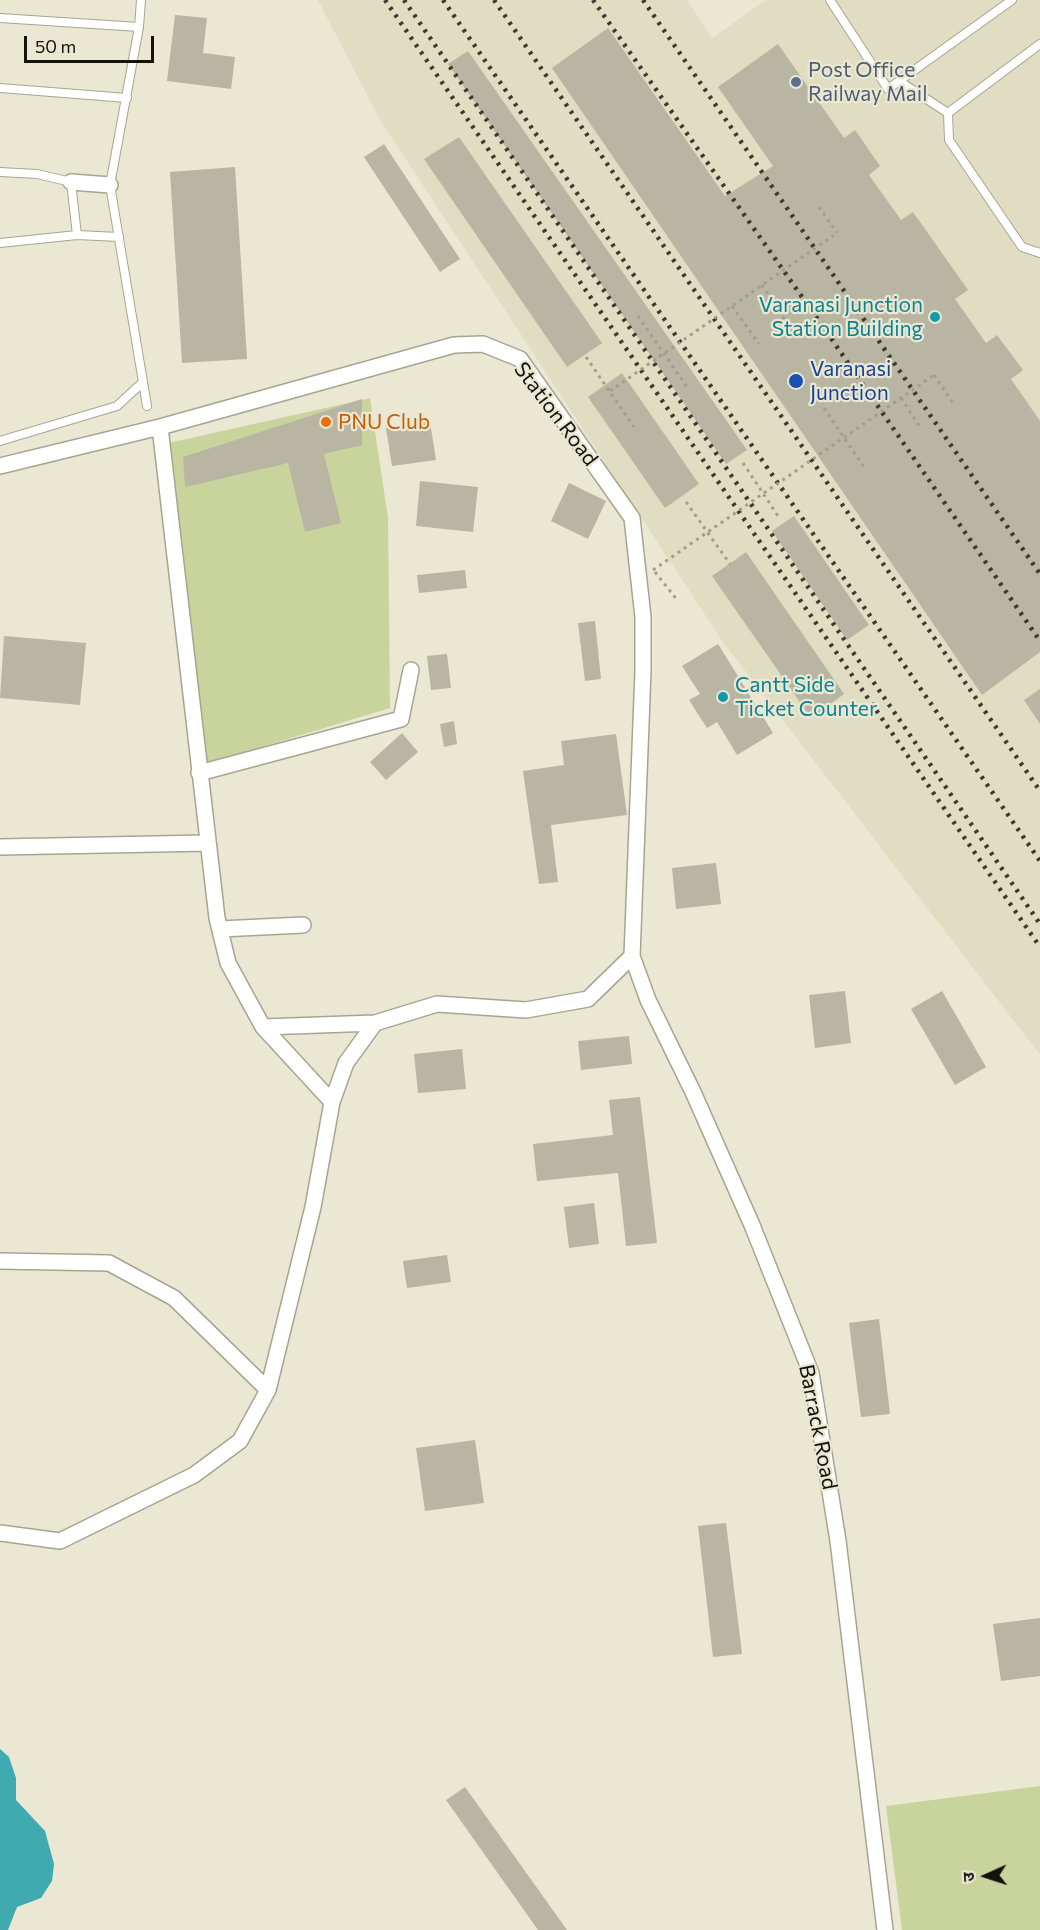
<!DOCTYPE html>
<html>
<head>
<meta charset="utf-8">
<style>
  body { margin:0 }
  #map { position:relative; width:1040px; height:1930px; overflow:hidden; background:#eae7d3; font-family:Commissioner,"Noto Sans Devanagari",sans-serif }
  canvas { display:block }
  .north { position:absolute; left:956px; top:1846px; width:60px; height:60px; -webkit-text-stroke:4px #eae7d3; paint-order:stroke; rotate:267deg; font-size:16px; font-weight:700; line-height:24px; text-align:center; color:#14120c }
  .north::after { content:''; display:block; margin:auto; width:21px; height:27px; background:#14120c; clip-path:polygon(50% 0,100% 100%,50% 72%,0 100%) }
  .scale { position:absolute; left:24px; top:36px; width:130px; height:27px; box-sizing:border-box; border:3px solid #14120c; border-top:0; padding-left:8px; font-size:18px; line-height:21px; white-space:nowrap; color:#14120c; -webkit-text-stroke:4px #eae7d3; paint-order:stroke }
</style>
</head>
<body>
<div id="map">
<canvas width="1040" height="1930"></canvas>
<div class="north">उ</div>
<div class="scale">50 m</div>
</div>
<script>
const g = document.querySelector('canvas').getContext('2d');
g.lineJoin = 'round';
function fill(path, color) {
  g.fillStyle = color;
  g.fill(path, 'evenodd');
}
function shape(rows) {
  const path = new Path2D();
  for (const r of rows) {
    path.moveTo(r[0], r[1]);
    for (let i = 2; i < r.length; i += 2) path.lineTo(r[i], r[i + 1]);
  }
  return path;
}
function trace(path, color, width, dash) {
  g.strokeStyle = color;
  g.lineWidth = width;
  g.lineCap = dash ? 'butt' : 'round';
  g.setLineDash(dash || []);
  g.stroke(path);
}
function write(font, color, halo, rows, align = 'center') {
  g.font = font + ' Commissioner,sans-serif';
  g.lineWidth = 4.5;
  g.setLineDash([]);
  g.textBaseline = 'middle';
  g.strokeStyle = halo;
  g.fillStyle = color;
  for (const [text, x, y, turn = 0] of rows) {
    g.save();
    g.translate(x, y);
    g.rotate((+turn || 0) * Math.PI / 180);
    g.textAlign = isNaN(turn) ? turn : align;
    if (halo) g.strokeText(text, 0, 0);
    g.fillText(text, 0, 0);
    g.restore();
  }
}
fill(shape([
  [318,0,687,0,712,38,766,0,1040,0,1040,1055,723,642,380,120]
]), '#e1ddc2');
fill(shape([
  [370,398,388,518,390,708,206,764,164,444],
  [1040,1786,1040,1930,902,1930,886,1806]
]), '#c9d49d');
fill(shape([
  [0,1749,9,1757,16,1778,16,1800,45,1831,54,1864,52,1881,41,1898,17,1907,8,1930,0,1930]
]), '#3faab0');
fill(shape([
  [175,15,207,18,203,53,235,57,231,89,167,81],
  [608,28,725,196,773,166,718,87,778,44,844,138,855,130,880,166,869,175,901,220,913,212,968,290,955,299,986,343,997,335,1023,370,1011,379,1040,421,1040,652,982,695,552,68],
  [468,51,747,450,726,464,448,64],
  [459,137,602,343,567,367,424,159],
  [384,144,460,259,440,272,364,157],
  [235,167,247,359,182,363,170,172],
  [622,373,699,484,665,508,588,397],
  [362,399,362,445,324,454,341,523,305,532,288,463,185,487,183,457],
  [430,422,436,460,392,466,386,428],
  [420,481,478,487,473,532,416,526],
  [569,483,606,501,588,539,551,521],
  [794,516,869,625,847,640,772,531],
  [746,552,844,694,811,718,712,576],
  [465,570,467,588,419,593,417,575],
  [595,621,601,679,585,681,578,623],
  [4,636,86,643,80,705,0,698],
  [718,644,773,733,737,755,717,722,707,728,689,700,700,694,682,666],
  [447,654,451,688,431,690,427,656],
  [1040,689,1040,724,1024,700],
  [454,721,457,744,444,747,440,724],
  [402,733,418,752,386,780,370,762],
  [616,734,627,815,551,825,558,882,539,884,523,771,564,765,561,741],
  [716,863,721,904,676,909,672,868],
  [845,991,851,1043,815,1048,809,995],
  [942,991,986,1067,955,1085,911,1009],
  [629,1036,632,1064,581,1070,578,1041],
  [462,1049,466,1089,418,1093,414,1054],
  [640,1097,657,1243,626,1246,618,1173,537,1181,533,1144,613,1135,609,1100],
  [594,1203,599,1244,569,1248,564,1207],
  [447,1255,451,1282,407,1288,403,1261],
  [879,1319,890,1414,861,1417,849,1323],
  [475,1440,484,1503,425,1511,416,1448],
  [726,1523,742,1654,713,1657,698,1526],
  [1040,1618,1040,1676,1001,1681,993,1624],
  [465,1787,567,1930,538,1930,446,1800]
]), '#b8b5a2');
const lane = shape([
  [141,0,139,27,110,185,147,406],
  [830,0,888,89,1012,0],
  [0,18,139,27],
  [1040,44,948,113,949,140,1022,247,1040,253],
  [899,81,948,113],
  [0,88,127,98],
  [0,172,37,174,71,182,77,235],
  [0,243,77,235,119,237],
  [0,441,117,406,143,382]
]);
const street = shape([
  [71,182,110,185],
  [160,427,217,918,228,963,263,1027,332,1102],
  [0,466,160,427,454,345,483,344,520,359,632,518,643,617,643,671,632,956,648,1000,693,1092,752,1225,811,1373,838,1541,885,1930],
  [199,773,401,719,411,670],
  [0,847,208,843],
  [220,929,303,925],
  [263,1027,375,1023],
  [0,1261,109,1263,174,1298,268,1390,313,1207,332,1102,346,1063,375,1023,437,1004,526,1010,588,999,632,956],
  [0,1533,60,1541,194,1475,240,1441,268,1390]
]);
trace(lane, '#a8a492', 10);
trace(street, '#a8a492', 18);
trace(shape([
  [819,207,837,233],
  [762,285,787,323],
  [732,306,759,344],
  [638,316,687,387],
  [586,357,634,427],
  [934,375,955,406],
  [901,398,920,427],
  [824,408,866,470],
  [743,463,780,519],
  [686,502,730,564],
  [655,572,678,601]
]), '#a19e8f', 3, [3, 4.5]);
trace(lane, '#fff', 8);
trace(street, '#fff', 15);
trace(shape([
  [385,0,1040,947],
  [404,0,1040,924],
  [443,0,1040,861],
  [494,0,1040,791],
  [593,0,826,331,1040,641],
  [643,0,1040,574]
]), '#3c3a31', 4.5, [3, 6]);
trace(shape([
  [610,391,837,233],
  [653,570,934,375]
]), '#a19e8f', 3, [3, 4.5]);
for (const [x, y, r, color] of [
  [796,82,6,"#5c6f8a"],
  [935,317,6,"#0f9aa8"],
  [796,381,8,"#1a4fb4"],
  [326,422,6,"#e8710a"],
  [723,697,6,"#0f9aa8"]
]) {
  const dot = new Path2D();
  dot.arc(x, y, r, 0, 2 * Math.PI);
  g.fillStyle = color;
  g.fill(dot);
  trace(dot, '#eae7d3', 2);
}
write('21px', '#4e5e75', '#eae7d3', [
  ["Post Office",808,70],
  ["Railway Mail",808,94]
], 'left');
write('21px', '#0d838f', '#eae7d3', [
  ["Varanasi Junction",923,305],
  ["Station Building",923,329],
  ["Cantt Side",735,685,"left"],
  ["Ticket Counter",735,709,"left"]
], 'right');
write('21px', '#164399', '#eae7d3', [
  ["Varanasi",810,369],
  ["Junction",810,393]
], 'left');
write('21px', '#14120c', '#eae7d3', [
  ["Station Road",556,414,53],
  ["Barrack Road",818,1427,79]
]);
write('21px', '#c56008', '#eae7d3', [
  ["PNU Club",338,422]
], 'left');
</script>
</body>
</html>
